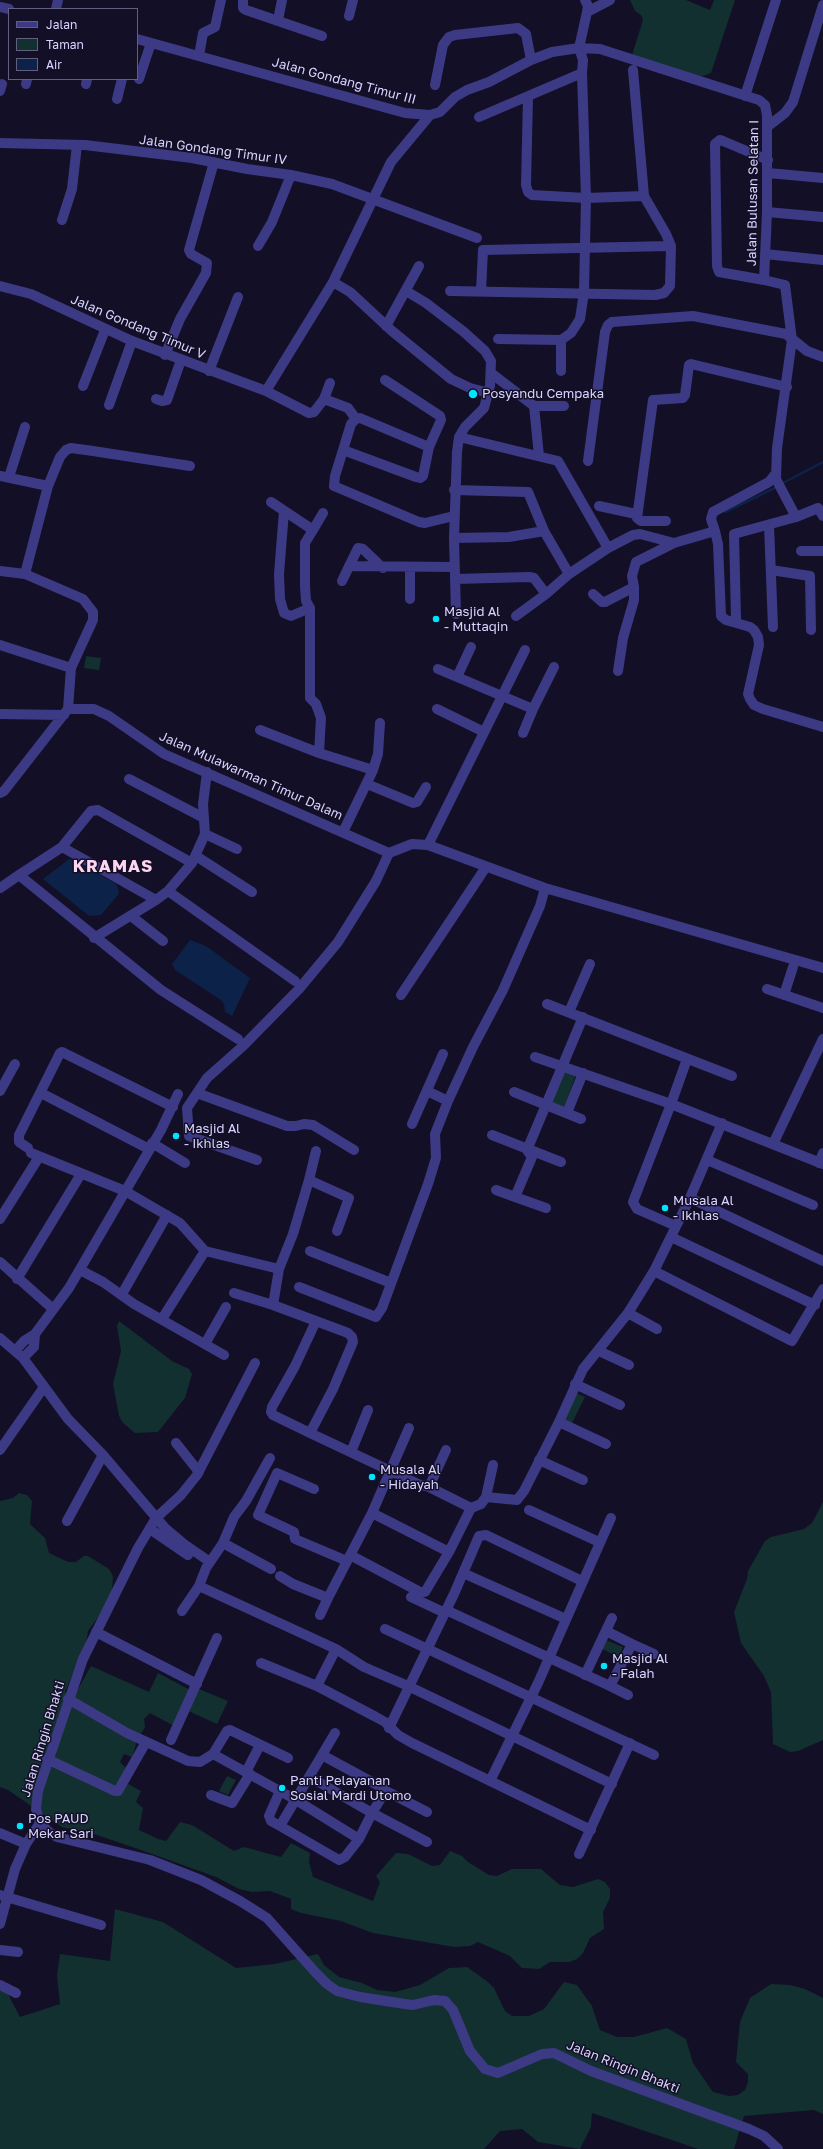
<!DOCTYPE html>
<html>
<head>
<meta charset="utf-8">
<style>
  body { margin:0 }
  #map { position:relative; width:823px; height:2149px; overflow:hidden; background:#130f26; font-family:"Golos Text",sans-serif }
  canvas { display:block }
  .legend { position:absolute; left:8px; top:8px; width:130px; height:72px; box-sizing:border-box; background:#130f26; border:1px solid #625e7d; margin:0; padding:5px 7px; list-style:none; font-size:12px; color:#d9d4ff }
  .legend li { display:flex; align-items:center; gap:8px; height:20px }
  .legend b { width:20px; border:1px solid #625e7d }
</style>
</head>
<body>
<div id="map">
<canvas width="823" height="2149"></canvas>
<ul class="legend">
<li><b style="height:5px;background:#3d3a85"></b>Jalan</li>
<li><b style="height:11px;background:#12302f"></b>Taman</li>
<li><b style="height:11px;background:#0c2248"></b>Air</li>
</ul>
</div>
<script>
const g = document.querySelector('canvas').getContext('2d');
g.lineJoin = 'round';
function fill(path, color) {
  g.fillStyle = color;
  g.fill(path, 'evenodd');
}
function shape(rows) {
  const path = new Path2D();
  for (const r of rows) {
    path.moveTo(r[0], r[1]);
    for (let i = 2; i < r.length; i += 2) path.lineTo(r[i], r[i + 1]);
  }
  return path;
}
function trace(path, color, width, dash) {
  g.strokeStyle = color;
  g.lineWidth = width;
  g.lineCap = dash ? 'butt' : 'round';
  g.setLineDash(dash || []);
  g.stroke(path);
}
function write(font, color, halo, rows, align = 'center') {
  g.font = font + ' "Golos Text",sans-serif';
  g.lineWidth = 3;
  g.setLineDash([]);
  g.textBaseline = 'middle';
  g.strokeStyle = halo;
  g.fillStyle = color;
  for (const [text, x, y, turn = 0] of rows) {
    g.save();
    g.translate(x, y);
    g.rotate((+turn || 0) * Math.PI / 180);
    g.textAlign = isNaN(turn) ? turn : align;
    if (halo) g.strokeText(text, 0, 0);
    g.fillText(text, 0, 0);
    g.restore();
  }
}
fill(shape([
  [630,0,686,0,710,10,714,0,735,0,711,73,703,76,692,75,632,55,643,20,641,15,635,11],
  [86,656,101,658,99,670,84,668],
  [563,1069,576,1074,564,1109,550,1104],
  [119,1321,172,1361,189,1369,192,1374,185,1398,158,1432,135,1433,123,1423,119,1416,113,1384,121,1351,117,1326],
  [576,1393,585,1397,572,1423,563,1419],
  [19,1493,27,1495,32,1501,30,1524,45,1538,49,1553,68,1562,76,1562,84,1556,88,1556,109,1569,113,1576,112,1593,102,1612,88,1631,86,1644,65,1692,74,1696,91,1666,149,1692,158,1673,192,1691,194,1687,228,1701,217,1724,184,1709,174,1726,150,1713,144,1719,145,1727,137,1741,132,1757,124,1754,120,1762,126,1768,121,1780,141,1791,136,1802,143,1808,139,1830,158,1839,166,1841,180,1822,192,1825,234,1851,244,1847,281,1857,291,1843,310,1853,309,1862,313,1877,373,1901,380,1882,376,1876,396,1853,408,1854,432,1866,440,1865,450,1851,462,1856,468,1862,489,1875,497,1876,512,1869,541,1869,560,1885,573,1887,598,1879,605,1882,610,1889,610,1898,603,1912,604,1929,590,1938,583,1953,577,1959,569,1962,550,1962,539,1969,522,1968,510,1956,478,1942,470,1946,454,1947,373,1933,341,1921,301,1913,291,1909,291,1899,270,1891,252,1892,239,1889,216,1877,141,1850,97,1835,62,1827,8,1790,0,1787,0,1501,13,1498],
  [823,1502,823,1740,798,1751,790,1752,773,1744,771,1692,764,1676,741,1643,734,1612,747,1579,748,1571,765,1541,771,1537,804,1529,812,1523],
  [606,1640,623,1647,619,1657,602,1649],
  [227,1776,236,1780,228,1795,219,1791],
  [115,1909,163,1922,236,1968,275,1964,318,1954,324,1965,339,1977,362,1983,377,1990,395,1992,420,1985,449,1968,467,1967,488,1982,494,1988,505,2011,512,2016,529,2016,544,2009,564,1982,577,1985,592,2006,600,2030,617,2037,634,2037,667,2028,686,2039,693,2063,713,2092,729,2096,738,2095,745,2090,748,2082,748,2074,736,2062,740,2022,750,1998,771,1984,790,1985,805,1989,823,1998,823,2114,814,2110,744,2116,734,2149,698,2149,592,2113,591,2127,580,2149,538,2142,522,2129,500,2131,484,2149,0,2149,0,1990,7,1992,20,2017,60,2004,57,1976,60,1954,110,1961]
]), '#12302f');
fill(shape([
  [69,859,73,860,116,884,119,891,118,895,101,915,89,916,43,879],
  [190,940,206,946,250,978,232,1016,225,1012,224,1004,221,1000,175,970,172,964]
]), '#0c2248');
trace(shape([
  [781,484,823,462],
  [725,512,777,487]
]), '#0c2248', 2.5);
trace(shape([
  [243,0,243,8,246,10,322,36],
  [0,7,9,9],
  [56,9,58,0],
  [587,12,610,0],
  [349,16,353,0],
  [278,20,282,0],
  [137,39,405,113,430,115,440,112,455,97,467,90,489,82,531,60,552,52,579,48,600,49,759,100,765,105,767,115,767,212,764,280,785,285,792,340,777,448,776,479,796,517,818,508,823,516],
  [199,56,203,33,215,27,221,0],
  [139,79,151,43],
  [26,84,27,79],
  [86,84,87,79],
  [435,85,443,45,449,37,455,35,518,28,526,34,531,60],
  [0,91,2,84],
  [745,96,776,0],
  [528,97,526,185,528,192,532,195,586,198,644,196],
  [117,99,122,79],
  [479,117,582,73],
  [767,127,785,113,793,102,823,5],
  [0,143,85,145,192,158,247,169,291,175,332,184,477,238],
  [768,173,823,178],
  [767,212,823,217],
  [62,220,72,189,77,145],
  [258,246,272,222,291,175],
  [765,254,823,260],
  [764,280,719,272,717,266,715,144,720,140,723,141,768,160],
  [333,282,350,292,392,331,451,379,470,388,489,393],
  [0,286,31,294,132,341,266,391,309,413,314,412,324,399,330,383],
  [406,291,426,303,464,332,485,351,491,361,490,386,484,408,465,427,459,437,457,452,454,538,456,614],
  [450,291,655,295,664,293,670,286,671,246,666,234,644,196,633,70],
  [481,291,483,250,671,246],
  [386,326,419,266],
  [498,339,561,340,571,333,580,319,584,292,586,198,582,73,583,60,579,48,587,12,588,6,585,0],
  [561,340,561,371],
  [165,355,180,319,206,273,207,263,191,254,189,250,214,162],
  [209,371,238,297],
  [491,373,534,406,539,456],
  [385,380,440,416,441,420,429,447,423,476,420,478,416,477,343,450,335,476,334,486,419,522,425,523,454,516],
  [83,386,105,330],
  [266,391,333,282,391,162,430,115],
  [156,399,162,401,167,400,181,360],
  [324,399,348,408,356,419],
  [109,405,132,341],
  [534,406,564,406],
  [459,437,558,461,608,548,633,535,640,534,674,543],
  [343,450,351,424,356,419,360,418,429,447],
  [588,461,605,332,608,325,612,322,693,316,786,334,807,351,823,357],
  [0,476,48,486],
  [9,477,25,427],
  [271,502,313,530,305,543,305,586,306,601,310,608],
  [599,506,636,514],
  [284,511,279,574,280,599,284,613,291,616,310,608,310,698,316,704,321,718,319,753,373,770],
  [666,521,641,521,637,518,653,400,683,398,685,395,689,365,691,364,787,387],
  [769,525,773,627],
  [313,530,323,513],
  [544,531,569,574],
  [715,531,718,544,721,616,726,620,750,627,754,630,758,637,759,645,748,694,750,699,754,705,763,709,823,727],
  [454,538,509,537,544,531,528,492,454,490],
  [801,551,823,551],
  [349,566,454,567],
  [410,567,410,599],
  [771,570,810,576,811,630],
  [0,571,25,574,83,599,93,612,93,620,71,668,68,709],
  [25,574,48,486,60,457,66,450,71,448,93,451,190,466],
  [455,579,529,577,534,578,546,594,569,574,608,548],
  [342,581,358,548,363,549,383,568],
  [593,594,602,602,605,602,634,587],
  [516,616,546,594],
  [736,619,734,534,796,517],
  [0,645,71,668],
  [438,669,533,709,554,667],
  [618,671,623,638,634,600,634,587,632,576,636,562,674,543,715,531,711,519,713,512,769,482,776,473],
  [457,677,471,647],
  [437,709,484,732],
  [0,714,64,715],
  [260,730,319,753],
  [523,733,533,709],
  [129,779,204,818],
  [367,784,413,803,417,802,426,787],
  [0,793,4,791,68,709,94,709,109,716,164,754,389,853],
  [343,832,373,770,378,754,380,723],
  [205,834,237,849],
  [428,845,525,650],
  [62,847,91,811,98,810,192,863],
  [196,856,252,892],
  [19,875,62,847,156,900],
  [0,888,19,875,161,990,238,1039],
  [168,891,295,981],
  [131,916,163,941],
  [94,938,156,900,168,891,192,863,205,834,203,804,207,772],
  [767,989,823,1008],
  [401,995,486,867],
  [784,995,793,967],
  [547,1004,732,1076],
  [569,1012,590,964],
  [535,1057,671,1104,823,1164],
  [0,1091,15,1064],
  [427,1091,448,1101],
  [514,1092,581,1119],
  [41,1093,149,1149],
  [197,1093,287,1126,296,1126,304,1124,313,1125,354,1150],
  [567,1113,583,1073],
  [412,1124,443,1054],
  [492,1135,561,1162],
  [152,1143,185,1163],
  [773,1144,823,1039],
  [28,1148,19,1142,19,1135,60,1053,62,1052,173,1107],
  [31,1153,125,1191,180,1223,205,1251,279,1269],
  [257,1160,189,1136,187,1108,207,1078,243,1046,299,989,338,942,376,881,389,853,412,844,428,845,545,888,823,968],
  [707,1160,813,1205],
  [819,1163,823,1153],
  [309,1180,316,1151],
  [496,1190,515,1197],
  [690,1198,823,1261],
  [546,1208,515,1197,532,1157,527,1150,583,1017],
  [0,1219,39,1157],
  [676,1226,637,1209,633,1202,671,1104,687,1059],
  [337,1231,349,1198,309,1180,293,1234,279,1269,273,1305,348,1333,352,1337,353,1342,333,1389,310,1433,418,1484,429,1487,471,1508,481,1504,486,1497,517,1500,524,1491,559,1422,583,1369,628,1313,654,1271,690,1198,722,1123],
  [671,1237,815,1305],
  [310,1251,391,1283],
  [0,1262,53,1309],
  [80,1270,103,1282,134,1304,224,1355],
  [654,1271,792,1341,823,1289],
  [17,1279,81,1174],
  [299,1287,376,1317,382,1308,428,1184,436,1158,435,1134,448,1101,473,1047,503,990,540,906,545,888],
  [234,1293,273,1305],
  [122,1294,167,1215],
  [628,1313,657,1329],
  [162,1319,205,1251],
  [0,1338,23,1358,68,1419,103,1455,165,1528,184,1544,210,1562],
  [205,1344,226,1307],
  [15,1351,24,1341,35,1334,69,1288,161,1130,178,1094],
  [599,1351,629,1365],
  [23,1358,34,1347,35,1334],
  [255,1363,197,1475,181,1495,156,1518,138,1548,83,1659,38,1791,36,1809,40,1823,49,1832,57,1837,150,1860,201,1880,240,1901,267,1918,316,1973,327,1984,337,1991,360,1997,405,2004,413,2005,434,2000,445,2001,453,2010,470,2051,485,2069,498,2073,542,2054,554,2053,591,2071,749,2129,764,2136,778,2149],
  [575,1384,620,1405],
  [559,1422,606,1444],
  [310,1433,273,1415,271,1412,272,1407,295,1366,316,1321],
  [176,1443,199,1472],
  [0,1450,44,1387],
  [351,1452,368,1410],
  [270,1458,246,1501,234,1517,223,1543,206,1568,199,1586,336,1649,364,1667,408,1686,612,1784],
  [539,1460,583,1480],
  [429,1487,446,1450],
  [314,1489,277,1473,258,1515,294,1532,295,1539,347,1561],
  [486,1497,493,1465],
  [529,1510,599,1542],
  [372,1513,449,1552],
  [67,1521,103,1455],
  [150,1529,188,1555],
  [223,1543,271,1569],
  [350,1555,420,1592,425,1592,449,1552,471,1508],
  [463,1573,566,1619],
  [280,1576,293,1584,328,1598,372,1513,409,1428],
  [411,1597,445,1613],
  [446,1610,610,1686,632,1644,606,1631],
  [182,1611,199,1586],
  [320,1615,328,1598],
  [385,1629,654,1755],
  [96,1632,197,1684],
  [632,1644,654,1654],
  [261,1663,317,1686,376,1717,385,1722,398,1735,412,1743,591,1830],
  [585,1675,612,1618],
  [317,1686,336,1649],
  [610,1686,628,1695],
  [68,1699,127,1733,188,1761,200,1762,213,1754,296,1800,359,1839,372,1813,310,1777],
  [389,1728,454,1594,479,1536,486,1535,582,1581],
  [171,1740,217,1638],
  [213,1754,227,1731,230,1730,288,1758],
  [322,1755,383,1788,383,1795,372,1813,427,1842],
  [47,1759,115,1791,118,1791,146,1742],
  [246,1772,260,1745],
  [490,1781,538,1683,611,1518],
  [384,1790,427,1812],
  [280,1791,269,1816,271,1821,280,1826,339,1860,345,1857,359,1839],
  [211,1795,232,1803,250,1774],
  [280,1826,335,1733],
  [0,1833,26,1844],
  [579,1854,630,1743],
  [0,1895,101,1925],
  [0,1924,15,1869,26,1844,40,1823],
  [0,1950,18,1952],
  [0,1985,16,1993]
]), '#3d3a85', 10);
for (const [x, y, r, color] of [
  [473,394,5,"#00e5ff"],
  [436,619,4,"#00e5ff"],
  [176,1136,4,"#00e5ff"],
  [665,1208,4,"#00e5ff"],
  [372,1477,4,"#00e5ff"],
  [604,1666,4,"#00e5ff"],
  [282,1788,4,"#00e5ff"],
  [20,1826,4,"#00e5ff"]
]) {
  const dot = new Path2D();
  dot.arc(x, y, r, 0, 2 * Math.PI);
  g.fillStyle = color;
  g.fill(dot);
  trace(dot, '#130f26', 1.5);
}
write('13px', '#d9d4ff', '#130f26', [
  ["Jalan Gondang Timur III",344,81,15],
  ["Jalan Gondang Timur IV",213,150,8],
  ["Jalan Bulusan Selatan I",753,193,-89],
  ["Jalan Gondang Timur V",138,327,23],
  ["Jalan Mulawarman Timur Dalam",251,776,24],
  ["Jalan Ringin Bhakti",43,1739,-73],
  ["Jalan Ringin Bhakti",623,2067,22]
]);
write('13px', '#d9d4ff', '#130f26', [
  ["Posyandu Cempaka",482,394],
  ["Masjid Al",444,612],
  ["- Muttaqin",444,627],
  ["Masjid Al",184,1129],
  ["- Ikhlas",184,1144],
  ["Musala Al",673,1201],
  ["- Ikhlas",673,1216],
  ["Musala Al",380,1470],
  ["- Hidayah",380,1485],
  ["Masjid Al",612,1659],
  ["- Falah",612,1674],
  ["Panti Pelayanan",290,1781],
  ["Sosial Mardi Utomo",290,1796],
  ["Pos PAUD",28,1819],
  ["Mekar Sari",28,1834]
], 'left');
g.letterSpacing = '1px';
write('bold 17px', '#ffd6f0', '#130f26', [
  ["KRAMAS",113,867]
]);
g.letterSpacing = '0px';
</script>
</body>
</html>
